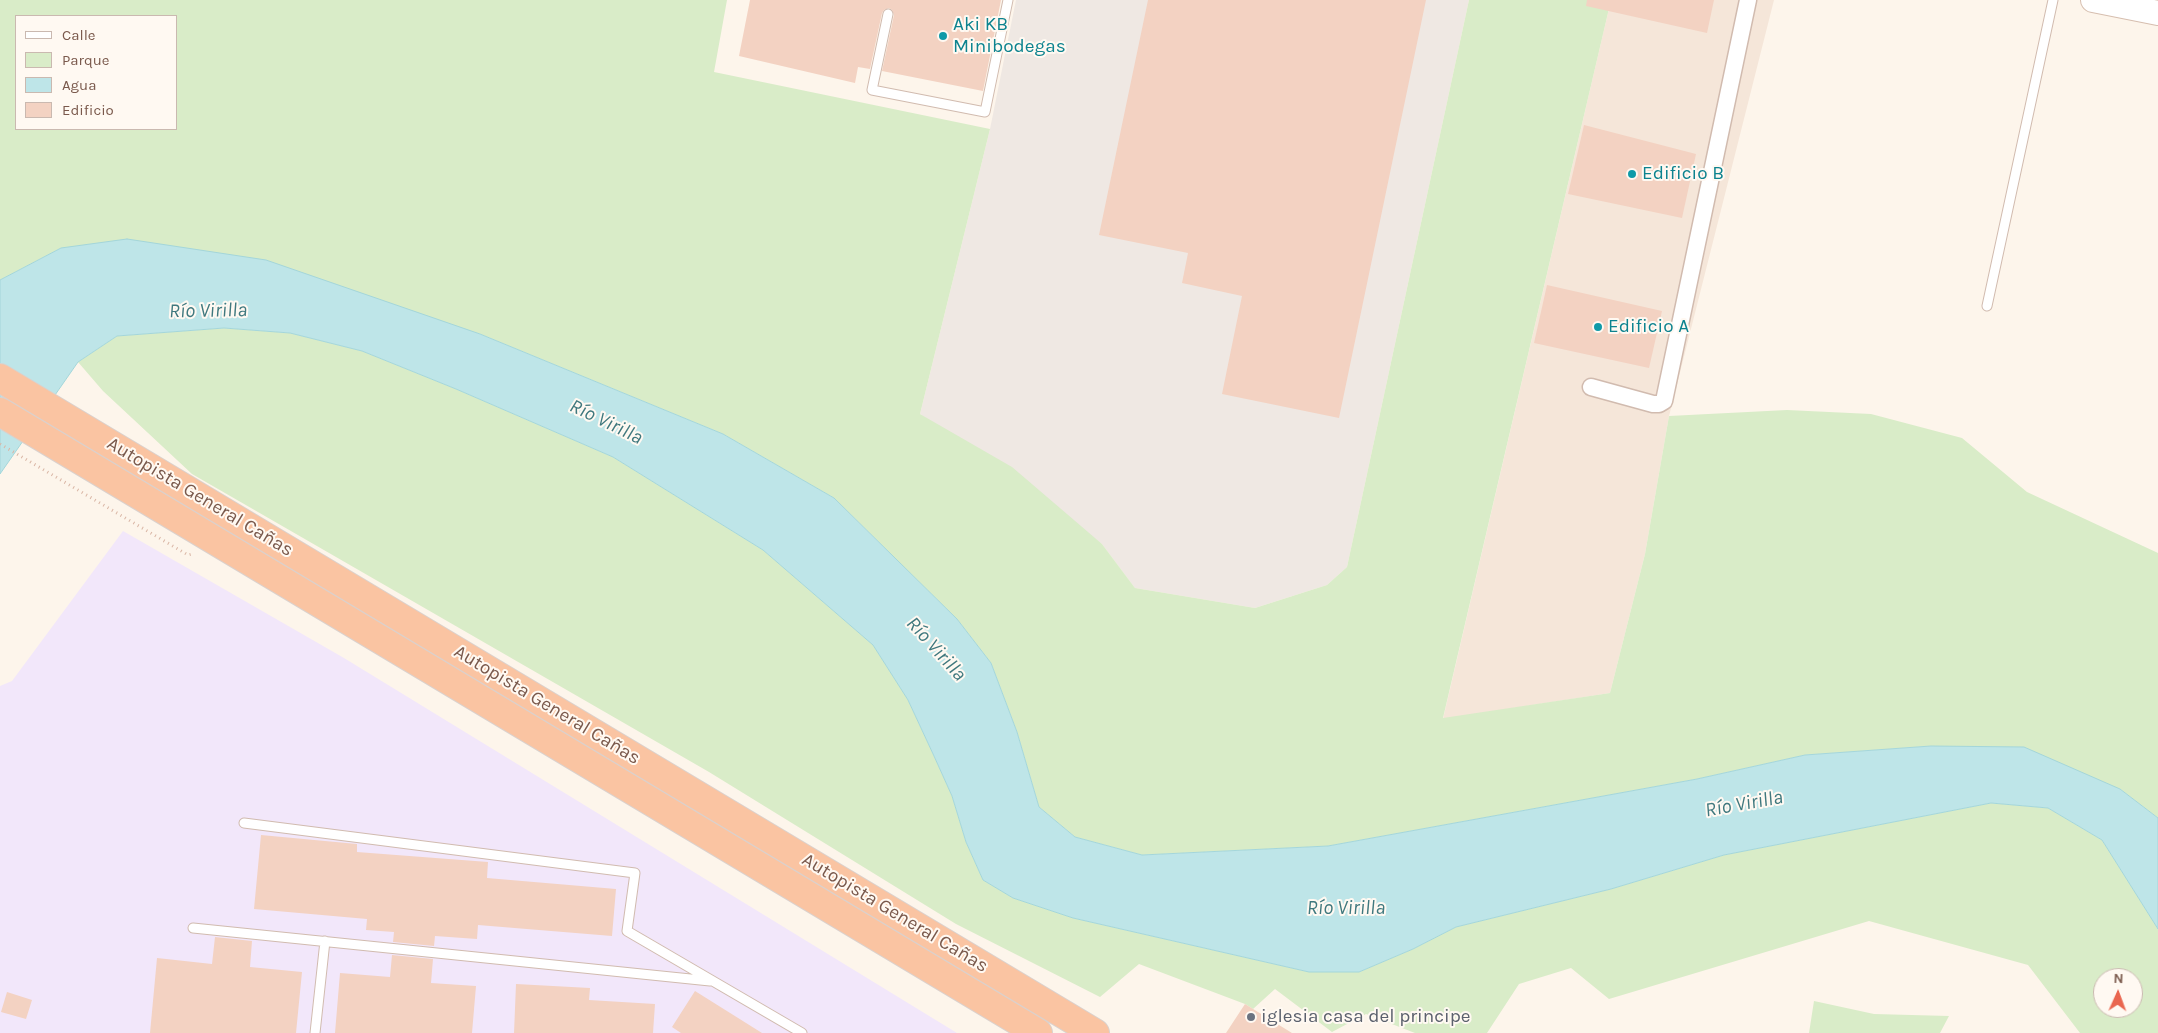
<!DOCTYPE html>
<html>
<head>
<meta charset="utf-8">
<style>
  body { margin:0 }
  #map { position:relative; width:2158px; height:1033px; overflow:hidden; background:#fdf5eb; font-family:Karla,sans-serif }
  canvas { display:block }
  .legend { position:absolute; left:15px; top:15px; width:162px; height:115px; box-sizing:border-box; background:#fff9f2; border:1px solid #cab9b0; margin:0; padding:6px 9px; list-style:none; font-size:15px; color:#7a594c }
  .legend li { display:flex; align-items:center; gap:10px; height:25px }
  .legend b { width:25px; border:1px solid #cab9b0 }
  .north { position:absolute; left:2093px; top:968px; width:50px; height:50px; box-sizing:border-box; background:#fff9f2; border:1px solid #cab9b0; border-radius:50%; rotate:2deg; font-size:14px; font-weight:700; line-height:20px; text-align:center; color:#7a594c }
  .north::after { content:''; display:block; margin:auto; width:18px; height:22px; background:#e9664f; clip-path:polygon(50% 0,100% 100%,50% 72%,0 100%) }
</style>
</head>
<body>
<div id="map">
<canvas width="2158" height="1033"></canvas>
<ul class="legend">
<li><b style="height:6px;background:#fff"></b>Calle</li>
<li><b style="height:14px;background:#d9ecc8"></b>Parque</li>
<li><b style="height:14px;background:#bee5e8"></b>Agua</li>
<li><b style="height:14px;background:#f3d2c2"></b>Edificio</li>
</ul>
<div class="north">N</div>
</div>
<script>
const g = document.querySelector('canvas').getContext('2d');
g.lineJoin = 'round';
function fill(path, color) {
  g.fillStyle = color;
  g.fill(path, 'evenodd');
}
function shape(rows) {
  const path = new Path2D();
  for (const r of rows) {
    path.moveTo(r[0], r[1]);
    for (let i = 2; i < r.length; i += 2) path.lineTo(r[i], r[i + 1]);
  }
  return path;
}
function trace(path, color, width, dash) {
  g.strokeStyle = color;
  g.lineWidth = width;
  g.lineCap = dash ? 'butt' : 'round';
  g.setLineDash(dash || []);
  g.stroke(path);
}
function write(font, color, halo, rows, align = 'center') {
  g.font = font + ' Karla,sans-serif';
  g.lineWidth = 4;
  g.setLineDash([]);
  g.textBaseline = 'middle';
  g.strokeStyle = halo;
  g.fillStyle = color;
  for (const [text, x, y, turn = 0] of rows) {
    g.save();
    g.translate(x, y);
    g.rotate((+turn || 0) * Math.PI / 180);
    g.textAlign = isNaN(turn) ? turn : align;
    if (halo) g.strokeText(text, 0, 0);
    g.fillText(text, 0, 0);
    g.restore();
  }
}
fill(shape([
  [1611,0,1774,0,1669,416,1645,554,1610,693,1443,719]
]), '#f5e6d9');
fill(shape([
  [1016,0,1469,0,1347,567,1327,585,1255,608,1135,588,1102,544,920,414,990,129]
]), '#efe8e3');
fill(shape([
  [123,531,344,658,957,1033,0,1033,0,686,12,681]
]), '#f2e7fa');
fill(shape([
  [0,0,727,0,714,72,990,129,920,414,1012,467,1102,544,1135,588,1255,608,1327,585,1347,567,1469,0,1611,0,1443,718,1610,693,1645,554,1669,416,1787,410,1871,414,1962,438,2027,492,2158,553,2158,818,2120,789,1931,746,1805,755,1697,779,1328,846,1142,855,1075,837,1039,807,1017,732,991,663,957,619,834,498,723,434,480,334,61,248,0,280],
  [16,16,176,16,176,129,16,129],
  [224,328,290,333,362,351,456,389,613,457,763,550,873,645,908,700,934,756,952,796,966,842,983,880,1013,898,1073,918,1309,972,1359,972,1413,949,1456,927,1611,889,1724,855,1991,803,2048,808,2102,840,2158,929,2158,1033,2080,1033,2028,965,1869,921,1609,999,1571,968,1519,984,1487,1033,1415,1033,1366,1014,1332,1032,1275,989,1253,1009,1245,1004,1139,964,1100,997,956,924,709,772,192,474,103,391,78,362,117,336],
  [2103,978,2133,978,2133,1008,2103,1008],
  [1814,1001,1874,1014,1949,1016,1940,1033,1809,1033]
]), '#d9ecc8');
const water = shape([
  [127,239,266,260,480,334,723,434,834,498,957,619,991,663,1017,732,1039,807,1075,837,1142,855,1328,846,1697,779,1805,755,1931,746,2024,747,2120,789,2158,818,2158,929,2102,840,2048,808,1991,803,1724,855,1611,889,1456,927,1413,949,1359,972,1309,972,1073,918,1013,898,983,880,966,842,952,796,934,756,908,700,873,645,763,550,613,457,456,389,362,351,290,333,224,328,117,336,78,362,0,474,0,280,61,248,127,239]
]);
fill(water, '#bee5e8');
trace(water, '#a4d6da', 1);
fill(shape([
  [750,0,1001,0,983,91,882,71,894,15,892,10,889,8,884,10,882,13,870,69,858,67,855,83,739,56],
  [1148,0,1426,0,1339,418,1222,394,1242,296,1182,283,1188,253,1099,235],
  [1587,0,1714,0,1707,33,1586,6],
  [1584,125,1696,154,1682,218,1568,194],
  [1547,285,1662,311,1649,368,1534,343],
  [261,835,357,844,357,852,488,862,487,878,616,889,612,936,478,925,477,939,435,936,434,946,393,942,394,932,366,930,367,919,254,909],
  [215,937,252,941,250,967,302,972,296,1033,150,1033,157,958,212,964],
  [392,955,433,959,431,983,476,986,472,1033,335,1033,340,973,390,977],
  [516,984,590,988,589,1000,655,1004,653,1033,514,1033],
  [695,991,762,1033,681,1033,672,1027],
  [7,992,32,1000,26,1019,1,1012],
  [1245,1004,1292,1033,1226,1033]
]), '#f3d2c2');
const service = shape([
  [888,14,872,90,985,112,1008,0],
  [1987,306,2053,0],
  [244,823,635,873,627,931,802,1033],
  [193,928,710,981],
  [315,1033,325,941]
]);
const minor = shape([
  [1591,387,1653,404,1659,404,1664,401,1748,0]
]);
const secondary = shape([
  [2093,0,2158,13]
]);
const trunk = shape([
  [0,378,1095,1033],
  [0,412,1038,1033]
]);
trace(service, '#d1bbaf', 11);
trace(minor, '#d1bbaf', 19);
trace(secondary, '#d6beaf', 26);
trace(trunk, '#dad1cd', 30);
trace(shape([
  [0,444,188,555,192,554]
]), '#d9b5a4', 3, [1, 4]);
trace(service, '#fff', 9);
trace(minor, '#fff', 16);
trace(secondary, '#fff', 24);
trace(trunk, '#fac4a2', 28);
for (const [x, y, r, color] of [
  [943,36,5,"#0f9aa8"],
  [1632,174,5,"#0f9aa8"],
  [1598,327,5,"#0f9aa8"],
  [1251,1017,5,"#6b7280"]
]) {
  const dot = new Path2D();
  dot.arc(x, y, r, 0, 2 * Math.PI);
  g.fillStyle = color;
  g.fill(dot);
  trace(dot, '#fff9f2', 2);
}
write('19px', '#0d838f', '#fff9f2', [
  ["Aki KB",953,25],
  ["Minibodegas",953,47],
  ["Edificio B",1642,174],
  ["Edificio A",1608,327]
], 'left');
write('19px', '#7a594c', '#fff9f2', [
  ["Autopista General Cañas",200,497,31],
  ["Autopista General Cañas",547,705,31],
  ["Autopista General Cañas",895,913,31]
]);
write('19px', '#5b616d', '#fff9f2', [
  ["iglesia casa del principe",1261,1017]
], 'left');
write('italic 20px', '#3f787e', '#fff9f2', [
  ["Río Virilla",208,311,-1],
  ["Río Virilla",606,422,26],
  ["Río Virilla",936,649,48],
  ["Río Virilla",1744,804,-10],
  ["Río Virilla",1346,908]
]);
</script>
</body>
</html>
